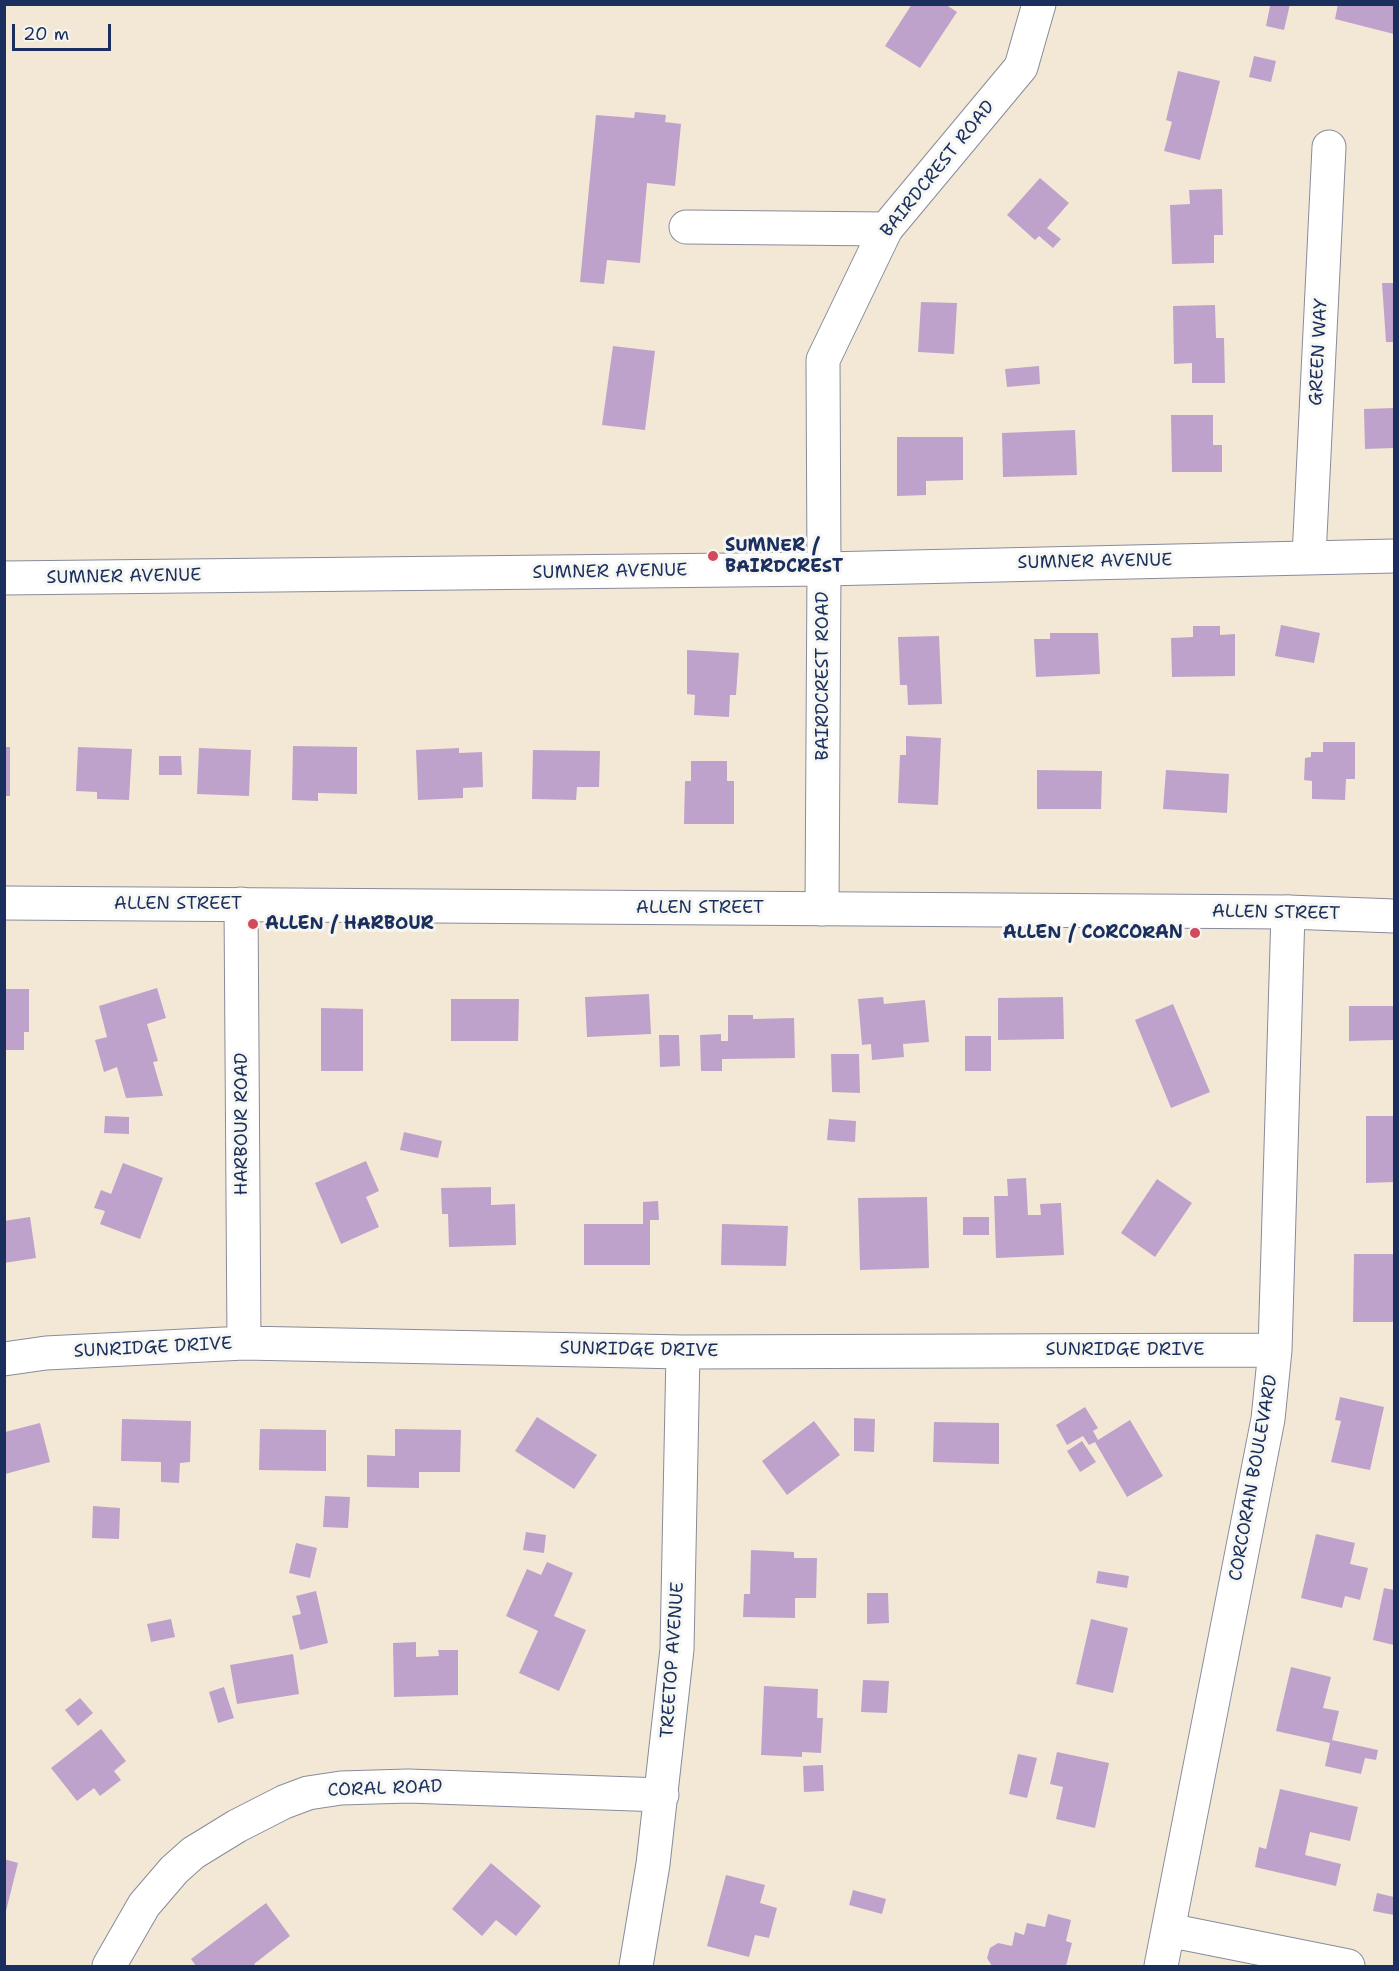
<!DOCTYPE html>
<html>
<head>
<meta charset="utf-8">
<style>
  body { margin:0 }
  #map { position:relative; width:1399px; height:1971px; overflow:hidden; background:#f3e8d5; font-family:"Shantell Sans",sans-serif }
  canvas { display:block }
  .frame { position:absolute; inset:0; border:6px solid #1b2f5e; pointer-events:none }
  .scale { position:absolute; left:12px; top:24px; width:99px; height:27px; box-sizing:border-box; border:3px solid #1b2f5e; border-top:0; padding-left:8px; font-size:18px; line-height:21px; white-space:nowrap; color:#1b2f5e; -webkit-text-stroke:4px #f6f6f2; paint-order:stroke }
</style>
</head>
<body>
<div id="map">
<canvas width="1399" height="1971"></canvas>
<div class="frame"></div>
<div class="scale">20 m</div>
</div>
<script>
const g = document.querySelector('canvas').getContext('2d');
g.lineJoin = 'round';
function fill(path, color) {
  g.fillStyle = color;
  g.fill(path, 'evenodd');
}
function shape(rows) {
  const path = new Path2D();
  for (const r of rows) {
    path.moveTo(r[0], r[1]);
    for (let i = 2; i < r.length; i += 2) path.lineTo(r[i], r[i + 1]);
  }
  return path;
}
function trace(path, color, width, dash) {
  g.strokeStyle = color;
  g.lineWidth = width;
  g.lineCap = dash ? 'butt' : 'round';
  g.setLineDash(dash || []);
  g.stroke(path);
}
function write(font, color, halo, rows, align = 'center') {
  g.font = font + ' "Shantell Sans",sans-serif';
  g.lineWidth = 6;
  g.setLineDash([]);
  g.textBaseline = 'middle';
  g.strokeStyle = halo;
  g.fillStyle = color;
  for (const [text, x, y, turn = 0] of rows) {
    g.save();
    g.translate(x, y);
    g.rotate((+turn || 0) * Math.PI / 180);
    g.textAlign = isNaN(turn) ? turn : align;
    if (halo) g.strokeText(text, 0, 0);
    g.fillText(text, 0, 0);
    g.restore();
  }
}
fill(shape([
  [912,4,945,4,957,12,920,68,885,46],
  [1266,4,1290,4,1284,30,1266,26,1270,6],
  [1338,4,1394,4,1394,34,1335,19],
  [1254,56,1276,61,1271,82,1249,77],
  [1178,71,1220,81,1200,160,1164,151,1172,122,1166,120],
  [635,112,666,115,665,122,681,124,675,186,647,183,640,263,607,260,604,284,580,282,596,115,634,118],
  [1040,178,1069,203,1047,228,1061,239,1053,248,1039,236,1035,240,1007,215],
  [1222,189,1223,235,1214,235,1214,263,1172,264,1170,205,1190,204,1189,190],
  [1382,283,1394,283,1394,342,1386,342],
  [921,302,957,303,954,354,918,352],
  [1215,305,1216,338,1224,338,1225,383,1192,383,1192,363,1174,364,1173,306],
  [613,346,655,351,645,430,602,425],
  [1039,366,1040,384,1007,387,1005,369],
  [1394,408,1394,448,1365,449,1364,409],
  [1171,415,1213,415,1213,445,1222,445,1222,472,1172,472],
  [1075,430,1077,475,1003,477,1002,433],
  [897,437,963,437,963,480,926,481,926,495,897,496],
  [1281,625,1320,633,1314,663,1275,656],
  [1193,626,1220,626,1220,635,1235,634,1235,676,1172,677,1171,638,1193,637],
  [1050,633,1098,633,1100,674,1036,677,1034,639,1050,639],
  [939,636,942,704,908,705,907,685,900,685,898,637],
  [687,650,739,653,736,695,730,695,729,717,694,715,695,695,687,694],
  [906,736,941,738,938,805,898,803,900,755,906,755],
  [1323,742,1355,742,1355,779,1346,779,1345,800,1312,799,1312,781,1304,780,1305,758,1311,757,1311,752,1323,752],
  [293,746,357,747,357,794,318,793,318,801,292,800],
  [4,747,10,747,10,796,4,796],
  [78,747,132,749,129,800,97,799,97,792,76,791],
  [199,748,251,750,249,796,197,794],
  [459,748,459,753,482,752,483,787,463,788,463,798,418,800,416,750],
  [533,750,600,751,599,787,577,787,576,800,532,799],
  [159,756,181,756,182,775,159,775],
  [691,761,727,761,727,781,734,781,734,824,684,824,685,781,691,781],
  [1037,770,1102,771,1101,809,1037,809],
  [1166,770,1229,774,1227,813,1163,809],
  [157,988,166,1018,147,1024,158,1061,153,1062,163,1096,126,1098,117,1067,104,1072,95,1040,107,1037,99,1006],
  [4,989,29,989,29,1032,24,1032,24,1050,4,1050],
  [649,994,651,1034,587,1037,585,997],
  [883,997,884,1004,925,1000,929,1042,903,1044,904,1057,872,1060,871,1044,862,1045,858,999],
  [1063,997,1064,1039,998,1040,998,998],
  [451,999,519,999,518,1041,451,1041],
  [1173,1004,1210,1092,1171,1108,1135,1020],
  [1349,1006,1394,1006,1394,1040,1349,1041],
  [321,1008,363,1009,363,1071,321,1071],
  [728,1015,753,1015,753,1019,794,1018,795,1058,722,1059,722,1071,701,1071,700,1035,721,1034,721,1041,728,1041],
  [659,1035,679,1035,680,1066,660,1067],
  [965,1036,991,1036,991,1071,965,1071],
  [831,1054,859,1054,860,1093,832,1092],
  [105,1116,129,1117,129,1134,104,1133],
  [1366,1116,1394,1116,1394,1182,1366,1183],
  [829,1119,856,1121,855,1142,827,1140],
  [404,1132,442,1141,438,1158,400,1150],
  [366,1161,379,1191,366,1197,379,1227,341,1244,315,1183],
  [123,1163,163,1178,140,1239,100,1224,105,1211,94,1208,101,1190,111,1194],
  [1026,1178,1028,1215,1041,1215,1040,1204,1061,1203,1064,1255,996,1258,994,1196,1008,1196,1007,1179],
  [1157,1179,1192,1203,1155,1257,1121,1233],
  [491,1187,491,1205,515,1204,516,1245,449,1247,448,1214,442,1214,441,1188],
  [927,1197,929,1268,860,1270,858,1198],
  [658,1201,659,1220,650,1220,650,1265,584,1265,584,1224,643,1224,643,1202],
  [30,1217,36,1258,4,1263,4,1221],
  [963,1217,989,1217,989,1235,963,1235],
  [722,1224,788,1226,786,1266,721,1265],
  [1354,1254,1394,1254,1394,1322,1353,1322],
  [1340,1397,1384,1407,1370,1470,1331,1462,1341,1421,1335,1420],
  [1085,1407,1098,1428,1093,1431,1098,1440,1130,1420,1163,1476,1127,1497,1095,1442,1089,1445,1083,1436,1067,1445,1056,1425],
  [537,1417,597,1455,574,1489,515,1451],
  [854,1418,875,1419,874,1452,854,1451],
  [122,1419,191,1421,190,1462,180,1463,179,1483,161,1482,161,1462,121,1461],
  [814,1421,840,1455,787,1495,762,1461],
  [934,1422,999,1423,999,1464,933,1462],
  [40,1423,50,1462,5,1474,5,1432],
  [260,1429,326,1430,326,1471,259,1470],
  [395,1429,461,1430,460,1472,419,1472,419,1488,367,1487,367,1455,395,1456],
  [1082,1441,1096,1462,1080,1472,1067,1451],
  [325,1496,350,1497,348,1528,323,1527],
  [93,1506,120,1508,119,1539,92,1538],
  [526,1532,546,1535,544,1553,523,1550],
  [1316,1534,1355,1543,1350,1564,1368,1568,1360,1600,1345,1596,1342,1608,1301,1598],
  [296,1543,317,1548,310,1578,289,1573],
  [751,1550,794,1552,794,1558,817,1558,816,1598,795,1598,795,1618,743,1617,744,1594,750,1594],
  [547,1562,573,1573,554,1616,586,1630,559,1691,519,1673,538,1631,506,1616,527,1569,541,1575],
  [1098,1571,1129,1576,1127,1588,1096,1583],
  [1384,1588,1394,1590,1394,1645,1373,1640],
  [316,1591,328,1643,300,1650,292,1616,301,1614,296,1596],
  [867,1593,888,1593,889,1623,867,1624],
  [171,1619,175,1637,151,1642,147,1624],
  [1091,1619,1128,1628,1113,1693,1076,1684],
  [416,1642,416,1657,439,1656,438,1650,458,1650,458,1695,394,1697,393,1643],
  [293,1654,299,1694,237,1704,230,1665],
  [1291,1667,1331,1677,1323,1708,1339,1711,1332,1740,1378,1750,1376,1760,1365,1758,1361,1774,1325,1766,1330,1743,1276,1731],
  [863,1680,889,1681,887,1713,861,1712],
  [764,1686,818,1689,817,1718,823,1718,821,1753,802,1752,802,1757,761,1755],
  [224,1687,234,1718,218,1723,209,1692],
  [80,1698,93,1713,78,1726,65,1710],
  [101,1729,126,1761,114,1771,121,1780,100,1796,94,1788,77,1801,51,1768],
  [1057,1752,1109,1763,1095,1828,1056,1819,1063,1787,1050,1784],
  [1018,1754,1037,1758,1027,1798,1009,1794],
  [823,1765,824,1791,804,1792,803,1766],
  [1280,1789,1358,1807,1350,1841,1310,1832,1305,1855,1341,1864,1336,1886,1255,1867,1259,1847,1266,1849],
  [4,1859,18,1863,5,1915,4,1915],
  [491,1863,541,1906,516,1936,496,1920,482,1936,452,1909],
  [726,1875,765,1885,760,1903,777,1908,769,1938,755,1935,749,1957,707,1946],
  [853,1890,886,1899,882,1914,849,1905],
  [1377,1893,1394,1897,1394,1915,1373,1911],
  [266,1903,290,1936,254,1964,256,1966,196,1966,191,1959],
  [1048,1914,1071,1920,1066,1941,1072,1943,1066,1966,992,1966,987,1958,990,1948,998,1943,1012,1946,1015,1932,1024,1935,1027,1923,1045,1927]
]), '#bfa2cb');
const minor = shape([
  [686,227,886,229],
  [1309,557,1329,147],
  [241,904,244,1343],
  [822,909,824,569,823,360,886,229,1021,67,1039,4],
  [4,1359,46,1353,244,1343,683,1352,1275,1350],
  [1168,1930,1348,1966],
  [109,1966,144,1905,174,1870,193,1853,237,1826,284,1802,308,1793,341,1788,408,1786,662,1795],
  [636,1966,653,1864,677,1649,683,1352],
  [1161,1966,1268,1419,1275,1350,1288,912]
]);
const major = shape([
  [4,578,824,569,1394,556],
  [4,903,1288,912,1394,916]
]);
trace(minor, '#878c9a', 35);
trace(major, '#878c9a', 35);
trace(minor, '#fff', 33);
trace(major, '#fff', 33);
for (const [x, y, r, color] of [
  [713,556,6,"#d1495b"],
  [253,924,6,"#d1495b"],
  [1195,933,6,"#d1495b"]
]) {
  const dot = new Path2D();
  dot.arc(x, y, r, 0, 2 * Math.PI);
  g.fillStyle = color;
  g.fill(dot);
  trace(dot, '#f6f6f2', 2);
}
write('18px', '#1b2f5e', '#f6f6f2', [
  ["BAIRDCREST ROAD",938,169,-51],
  ["GREEN WAY",1319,352,-87],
  ["SUMNER AVENUE",1095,562,-1],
  ["SUMNER AVENUE",610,572,-1],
  ["SUMNER AVENUE",124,577,-1],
  ["BAIRDCREST ROAD",823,676,-90],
  ["ALLEN STREET",178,904],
  ["ALLEN STREET",700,908],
  ["ALLEN STREET",1276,913,1],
  ["HARBOUR ROAD",242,1124,-90],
  ["SUNRIDGE DRIVE",153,1348,-3],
  ["SUNRIDGE DRIVE",639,1350,1],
  ["SUNRIDGE DRIVE",1125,1350],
  ["CORCORAN BOULEVARD",1254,1478,-80],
  ["TREETOP AVENUE",673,1660,-86],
  ["CORAL ROAD",385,1789,-2]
]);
write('bold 18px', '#1b2f5e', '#f6f6f2', [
  ["SUMNER /",725,546],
  ["BAIRDCREST",725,567],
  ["ALLEN / HARBOUR",265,924],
  ["ALLEN / CORCORAN",1183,933,"right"]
], 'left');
</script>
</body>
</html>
